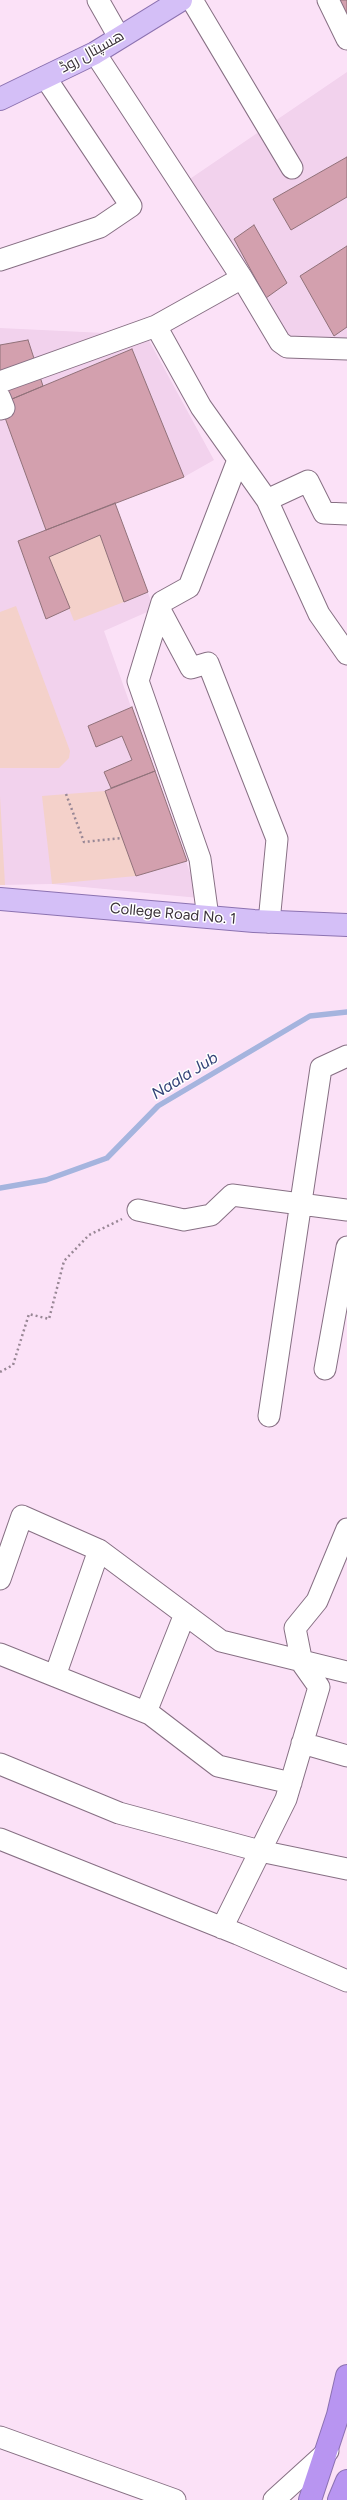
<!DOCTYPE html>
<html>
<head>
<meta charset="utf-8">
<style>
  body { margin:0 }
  canvas { display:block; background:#fbe1f7 }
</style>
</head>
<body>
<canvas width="347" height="2500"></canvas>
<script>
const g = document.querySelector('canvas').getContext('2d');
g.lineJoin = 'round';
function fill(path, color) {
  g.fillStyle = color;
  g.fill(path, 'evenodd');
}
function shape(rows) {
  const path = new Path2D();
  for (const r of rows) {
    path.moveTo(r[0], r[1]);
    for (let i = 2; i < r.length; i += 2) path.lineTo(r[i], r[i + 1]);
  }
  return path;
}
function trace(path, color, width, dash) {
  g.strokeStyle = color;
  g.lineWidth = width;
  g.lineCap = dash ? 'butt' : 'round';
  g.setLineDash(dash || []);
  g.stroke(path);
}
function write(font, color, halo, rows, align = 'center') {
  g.font = font + ' Figtree,Cairo,sans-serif';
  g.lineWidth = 3;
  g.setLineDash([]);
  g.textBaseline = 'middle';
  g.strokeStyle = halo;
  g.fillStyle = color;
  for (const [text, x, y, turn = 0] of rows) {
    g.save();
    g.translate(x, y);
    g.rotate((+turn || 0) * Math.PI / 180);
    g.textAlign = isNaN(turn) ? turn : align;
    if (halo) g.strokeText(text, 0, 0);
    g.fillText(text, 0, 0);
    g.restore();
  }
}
fill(shape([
  [347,72,347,345,290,339,175,189],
  [0,328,146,335,214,460,184,477,115,503,154,609,104,631,199,898,52,884,0,885]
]), '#f2d2ed');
fill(shape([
  [100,535,124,602,74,621,49,557],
  [16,606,70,751,69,758,59,768,0,768,0,612],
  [105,791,136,876,52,884,42,796],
  [0,792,0,796,5,885,0,885]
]), '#f4d1ca');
trace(shape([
  [0,1188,46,1180,107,1158,158,1106,310,1016,347,1012]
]), '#a5b4de', 5.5);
const building = shape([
  [336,0,347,0,347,22,336,0],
  [347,157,347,197,291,230,273,199,347,157],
  [254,225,287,283,266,298,234,239,254,225],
  [347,246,347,327,334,336,300,276,347,246],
  [28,340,43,386,0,404,0,345,28,340],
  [132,349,184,477,46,530,0,404,132,349],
  [115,503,148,592,124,602,100,535,49,557,70,608,46,619,18,541,115,503],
  [132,707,155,771,111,788,104,772,132,760,122,736,96,747,88,726,132,707],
  [155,771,187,861,136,876,105,791,155,771]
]);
fill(building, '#d3a0ae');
trace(building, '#91727a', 1);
const minor = shape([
  [98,0,119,37],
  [192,0,292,168],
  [328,0,347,39],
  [95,53,242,278,280,342,287,347,347,349],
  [0,260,100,227,131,206,45,77],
  [156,326,201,407,267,500,319,614,347,654],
  [0,382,156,326,242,278],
  [0,398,4,408,0,409],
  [267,500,308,481,324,513,347,514],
  [160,610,191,668,208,663,277,839,269,922],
  [208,917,200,859,138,681,162,602,189,587,238,460],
  [138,1210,184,1220,211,1215,232,1195,347,1210],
  [325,1369,347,1247],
  [269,1416,321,1068,347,1056],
  [0,1579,22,1516,99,1550,221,1641,347,1672],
  [0,1654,150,1714,218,1766,291,1783],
  [55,1676,99,1550],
  [146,1712,185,1614],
  [302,1743,347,1756],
  [0,1764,119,1813,260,1851,347,1869],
  [0,1839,238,1934,347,1981],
  [222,1928,286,1799,319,1687,302,1663,295,1628,317,1601,347,1529],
  [0,2437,175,2500],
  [274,2500,328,2451]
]);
const major = shape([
  [0,99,95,53,181,0],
  [0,899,254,921,347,925]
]);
const highway = shape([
  [310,2500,338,2415,347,2376],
  [339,2500,347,2481]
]);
trace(minor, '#877084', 23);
trace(major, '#8c72b1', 24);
trace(highway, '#8c72b1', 24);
trace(shape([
  [66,794,84,842,122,838],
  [0,1372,13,1365,29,1314,49,1319,64,1261,89,1235,122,1219]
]), '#988795', 2.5, [2, 3]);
trace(minor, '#fff', 21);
trace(major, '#d4bff7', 22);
trace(highway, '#b895f1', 22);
write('15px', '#3b323a', '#fff', [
  ["ھسپتال روڈ",92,52,-29],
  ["College Road No. 1",173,914,5]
]);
write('italic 16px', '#334277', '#fff', [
  ["Naala Jub",185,1076,-32]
]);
</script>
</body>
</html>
